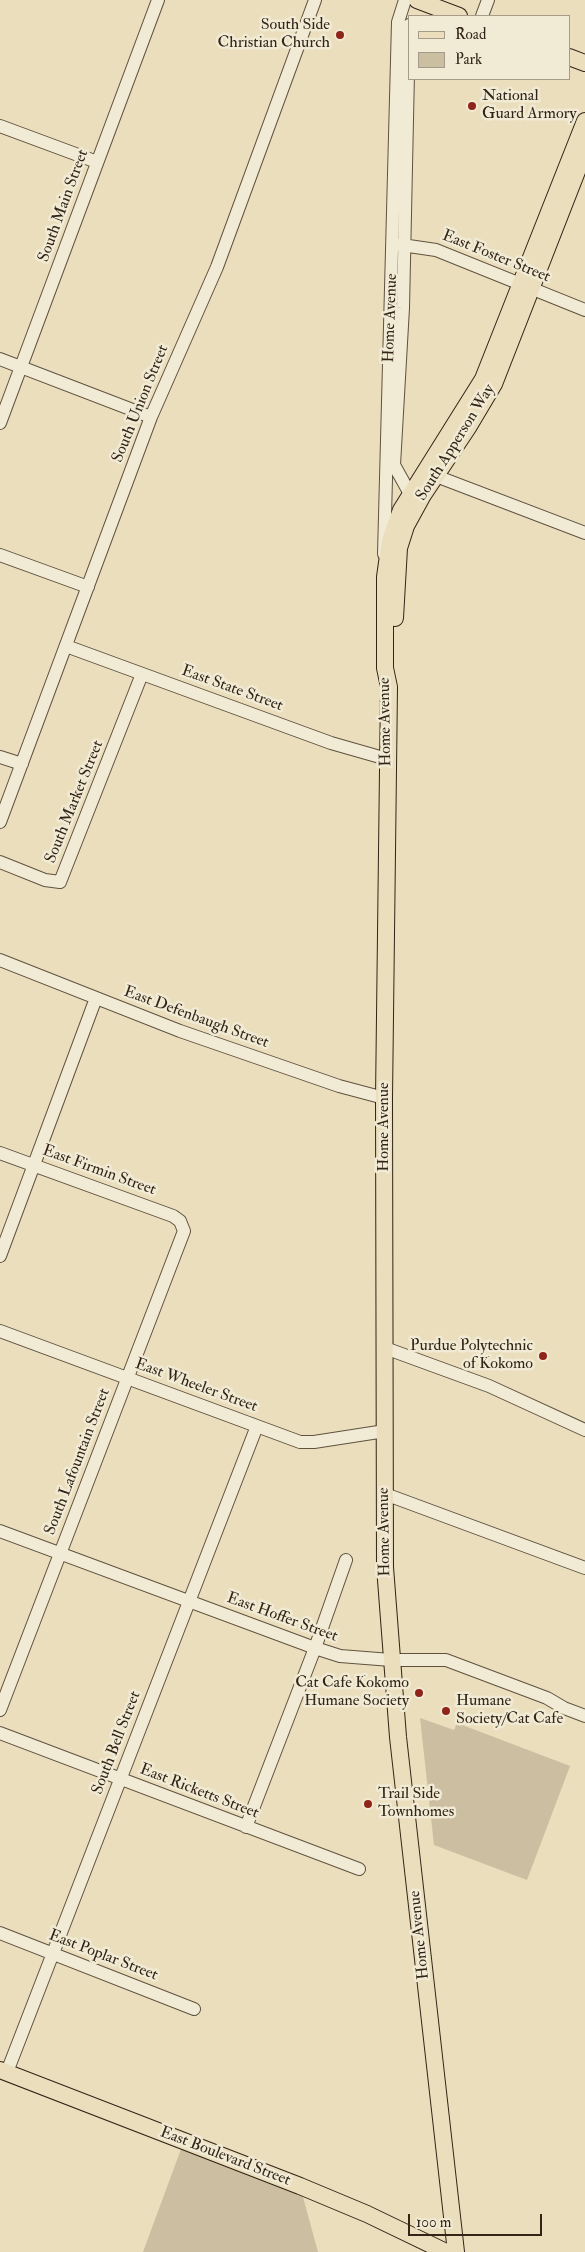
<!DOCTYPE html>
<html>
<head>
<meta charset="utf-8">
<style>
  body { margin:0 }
  #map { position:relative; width:585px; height:2252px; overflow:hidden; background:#eadebd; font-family:"IM FELL Double Pica",serif }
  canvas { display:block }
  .legend { position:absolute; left:408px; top:15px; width:162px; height:65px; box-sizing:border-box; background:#f1ead4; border:1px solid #a59b88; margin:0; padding:6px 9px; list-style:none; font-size:15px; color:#322416 }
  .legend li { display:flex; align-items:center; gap:10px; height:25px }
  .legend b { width:25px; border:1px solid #a59b88 }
  .scale { position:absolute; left:408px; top:2214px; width:134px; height:22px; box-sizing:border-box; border:2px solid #322416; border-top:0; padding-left:6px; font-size:15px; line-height:18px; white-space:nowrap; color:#322416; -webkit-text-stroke:4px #f1ead4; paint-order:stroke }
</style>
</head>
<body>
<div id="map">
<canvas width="585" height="2252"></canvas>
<ul class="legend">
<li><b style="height:6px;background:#eadebd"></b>Road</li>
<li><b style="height:14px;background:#cbbea1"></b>Park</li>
</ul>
<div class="scale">100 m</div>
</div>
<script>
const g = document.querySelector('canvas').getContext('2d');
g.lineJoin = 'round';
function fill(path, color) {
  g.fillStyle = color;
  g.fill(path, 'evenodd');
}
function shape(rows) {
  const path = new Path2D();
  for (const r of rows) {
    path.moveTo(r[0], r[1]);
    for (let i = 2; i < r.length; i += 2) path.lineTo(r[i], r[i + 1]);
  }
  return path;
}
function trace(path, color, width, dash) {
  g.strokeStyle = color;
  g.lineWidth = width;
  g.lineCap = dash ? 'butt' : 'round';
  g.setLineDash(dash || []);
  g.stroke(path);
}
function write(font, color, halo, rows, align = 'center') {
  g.font = font + ' "IM FELL Double Pica",serif';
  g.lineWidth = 5;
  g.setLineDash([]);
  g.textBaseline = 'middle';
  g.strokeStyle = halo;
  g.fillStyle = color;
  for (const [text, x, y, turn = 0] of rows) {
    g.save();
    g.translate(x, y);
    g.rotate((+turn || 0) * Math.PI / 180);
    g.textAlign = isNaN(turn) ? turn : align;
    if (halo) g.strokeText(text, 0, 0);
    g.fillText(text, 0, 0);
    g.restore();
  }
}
fill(shape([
  [420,1718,454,1730,457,1723,570,1766,527,1880,434,1845],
  [184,2141,300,2186,318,2252,143,2252]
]), '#cbbea1');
const minor = shape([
  [482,16,488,0],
  [409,25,403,308,394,465,414,501],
  [0,126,97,162],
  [395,244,436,250,585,310],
  [0,359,151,417],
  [0,423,158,0],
  [428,473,585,533],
  [384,554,398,22,405,0],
  [0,555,88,587],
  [66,646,331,743,387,759],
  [0,757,22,764],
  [0,822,151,417,217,267,315,0],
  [0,862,45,880,60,882,142,674],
  [0,960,180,1031,339,1086,384,1098],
  [0,1153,173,1216,180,1221,184,1231,0,1710],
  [0,1256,96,998],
  [0,1331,300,1442,314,1442,385,1431],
  [385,1348,489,1386,585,1430],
  [385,1494,585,1568],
  [0,1531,315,1648,340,1656,391,1660,446,1660,547,1698,564,1708,585,1716],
  [0,1733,359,1869],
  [246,1827,315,1648,346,1560],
  [0,1933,194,2009],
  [7,2072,257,1426]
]);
const major = shape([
  [417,0,459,16],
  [569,57,585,63],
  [395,618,399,548,406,526,423,495,469,426,494,384,585,151],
  [0,2070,300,2186,367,2214,446,2252],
  [456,2252,398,1737,385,1567,384,1098,389,687,385,668,385,577,390,541,401,510,483,379,585,121]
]);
trace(minor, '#605240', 14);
trace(major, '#322416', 18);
trace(minor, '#f1ead4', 12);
trace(major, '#eadebd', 16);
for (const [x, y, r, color] of [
  [340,35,5,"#8f2418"],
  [472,106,5,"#8f2418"],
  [543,1356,5,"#8f2418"],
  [419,1693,5,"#8f2418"],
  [446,1711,5,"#8f2418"],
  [368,1804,5,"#8f2418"]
]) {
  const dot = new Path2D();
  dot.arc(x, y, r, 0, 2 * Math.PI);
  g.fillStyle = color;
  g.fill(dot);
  trace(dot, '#f1ead4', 2);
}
write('16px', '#322416', '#f1ead4', [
  ["South Side",330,26],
  ["Christian Church",330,44],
  ["National",482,97,"left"],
  ["Guard Armory",482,115,"left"],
  ["Purdue Polytechnic",533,1347],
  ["of Kokomo",533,1365],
  ["Cat Cafe Kokomo",409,1684],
  ["Humane Society",409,1702],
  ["Humane",456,1702,"left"],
  ["Society/Cat Cafe",456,1720,"left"],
  ["Trail Side",378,1795,"left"],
  ["Townhomes",378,1813,"left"]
], 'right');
write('16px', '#322416', '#f1ead4', [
  ["South Main Street",64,206,-70],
  ["East Foster Street",496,257,22],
  ["Home Avenue",391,318,-88],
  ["South Union Street",141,404,-68],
  ["South Apperson Way",456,443,-58],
  ["East State Street",232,689,20],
  ["Home Avenue",386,722,-91],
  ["South Market Street",75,802,-68],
  ["East Defenbaugh Street",196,1018,20],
  ["Home Avenue",385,1127,-90],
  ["East Firmin Street",99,1171,20],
  ["East Wheeler Street",196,1386,20],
  ["South Lafountain Street",78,1462,-69],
  ["Home Avenue",385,1532,-91],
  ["East Hoffer Street",282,1618,20],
  ["South Bell Street",117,1743,-69],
  ["East Ricketts Street",199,1792,21],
  ["Home Avenue",420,1935,-96],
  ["East Poplar Street",103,1956,21],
  ["East Boulevard Street",225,2157,21]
]);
</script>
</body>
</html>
